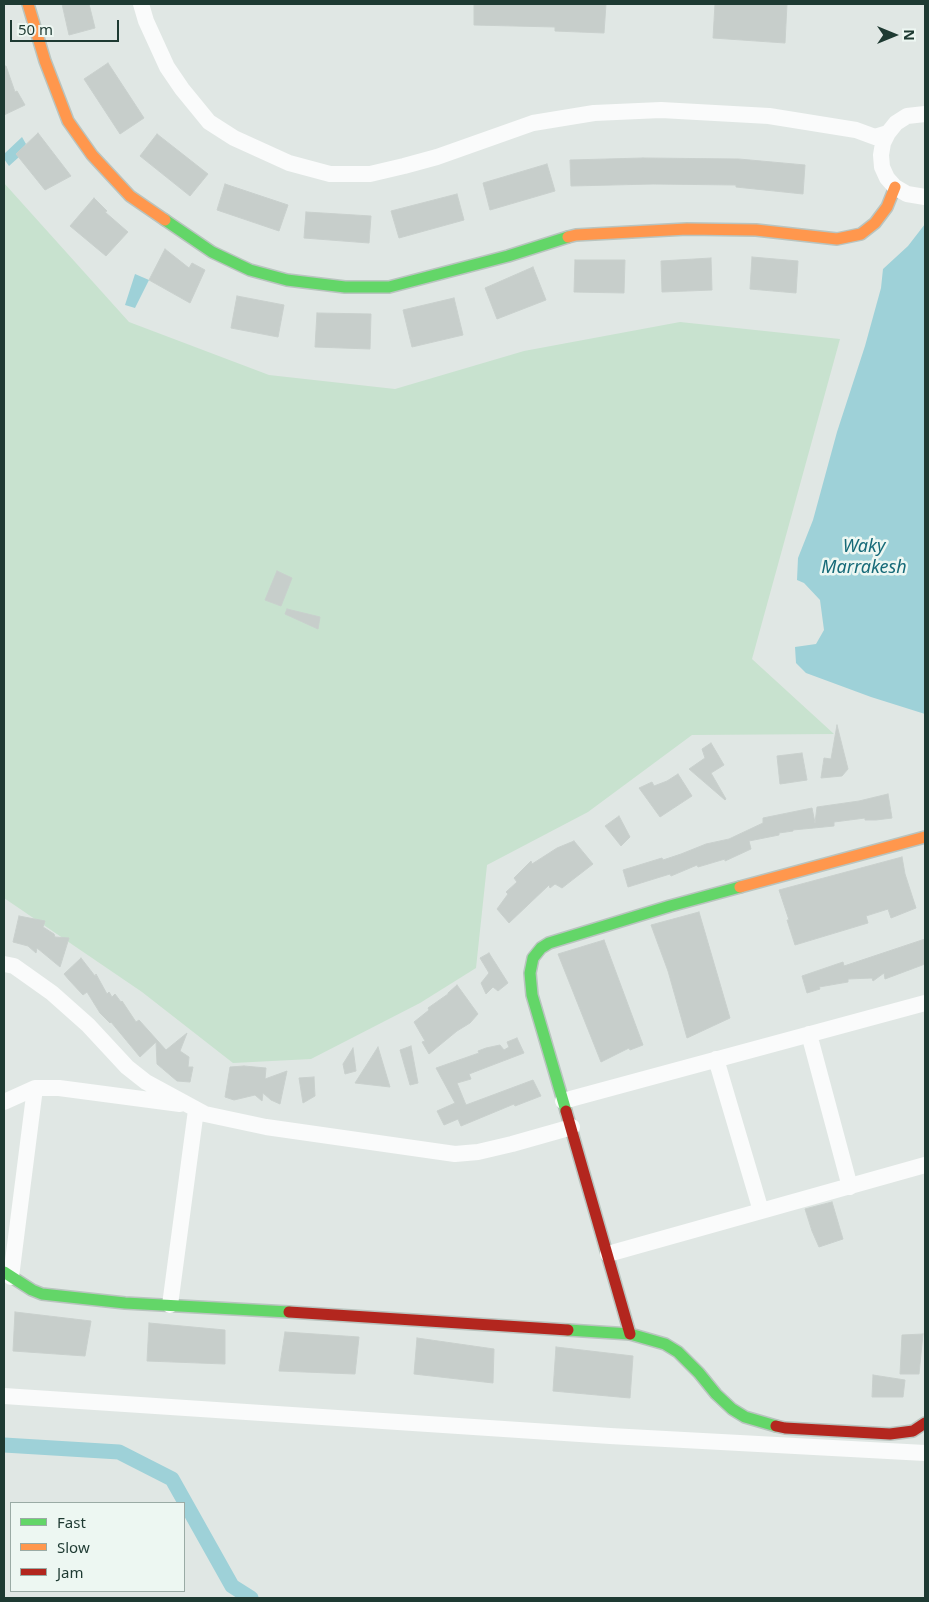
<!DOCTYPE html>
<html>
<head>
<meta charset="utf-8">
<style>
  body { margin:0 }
  #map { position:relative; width:929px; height:1602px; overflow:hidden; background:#e0e7e4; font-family:"Noto Sans",sans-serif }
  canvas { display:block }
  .frame { position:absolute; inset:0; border:5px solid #1e3a32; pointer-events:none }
  .legend { position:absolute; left:10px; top:1502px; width:175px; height:90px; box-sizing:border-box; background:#edf7f2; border:1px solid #9aaba5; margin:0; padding:6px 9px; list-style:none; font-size:15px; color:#1e3a32 }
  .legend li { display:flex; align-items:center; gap:10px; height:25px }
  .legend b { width:25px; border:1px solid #9aaba5 }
  .north { position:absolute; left:869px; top:10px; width:50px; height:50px; -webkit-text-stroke:4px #edf7f2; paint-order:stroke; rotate:90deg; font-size:14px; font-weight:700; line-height:20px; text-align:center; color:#1e3a32 }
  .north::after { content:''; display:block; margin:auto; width:18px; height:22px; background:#1e3a32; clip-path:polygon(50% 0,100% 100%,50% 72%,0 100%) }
  .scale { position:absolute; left:10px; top:20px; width:109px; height:22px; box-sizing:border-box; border:2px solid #1e3a32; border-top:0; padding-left:6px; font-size:15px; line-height:18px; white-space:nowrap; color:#1e3a32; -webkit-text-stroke:4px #edf7f2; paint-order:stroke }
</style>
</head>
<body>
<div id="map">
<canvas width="929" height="1602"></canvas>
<div class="frame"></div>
<ul class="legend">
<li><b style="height:6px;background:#63d668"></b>Fast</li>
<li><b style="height:6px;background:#ff974d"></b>Slow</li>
<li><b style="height:6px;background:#b3261e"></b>Jam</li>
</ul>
<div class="north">N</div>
<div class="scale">50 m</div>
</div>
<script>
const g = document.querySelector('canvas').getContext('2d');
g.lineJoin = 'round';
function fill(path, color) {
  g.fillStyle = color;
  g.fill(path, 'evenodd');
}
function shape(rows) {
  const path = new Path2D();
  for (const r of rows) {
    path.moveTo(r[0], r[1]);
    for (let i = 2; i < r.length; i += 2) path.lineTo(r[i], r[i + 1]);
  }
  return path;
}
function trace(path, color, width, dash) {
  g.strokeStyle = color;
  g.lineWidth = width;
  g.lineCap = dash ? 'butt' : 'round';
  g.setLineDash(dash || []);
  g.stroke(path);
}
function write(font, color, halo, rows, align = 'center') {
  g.font = font + ' "Noto Sans",sans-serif';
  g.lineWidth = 5;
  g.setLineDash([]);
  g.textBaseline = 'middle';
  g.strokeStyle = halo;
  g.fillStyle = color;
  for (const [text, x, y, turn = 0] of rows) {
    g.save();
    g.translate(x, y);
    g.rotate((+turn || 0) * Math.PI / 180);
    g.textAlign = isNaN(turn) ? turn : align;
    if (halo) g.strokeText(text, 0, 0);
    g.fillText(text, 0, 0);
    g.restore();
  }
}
fill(shape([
  [4,183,129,322,269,375,395,389,524,351,680,322,840,339,752,659,834,734,692,735,588,812,487,865,476,968,420,1003,311,1059,233,1063,142,992,4,898]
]), '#c8e2cf');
fill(shape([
  [22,137,26,144,19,157,9,166,4,159,4,154],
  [925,224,925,714,871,697,806,673,796,663,795,647,816,644,824,630,820,600,804,583,797,580,798,558,813,520,837,432,865,346,881,288,883,269,908,246],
  [135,274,149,280,135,308,125,305]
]), '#9ed1d8');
trace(shape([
  [4,1445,119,1452,172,1479,232,1586,251,1598]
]), '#9ed1d8', 15);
const building = shape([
  [62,4,89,4,95,28,69,35,62,4],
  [474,4,606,4,604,33,555,31,555,27,474,25,474,4],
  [715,4,787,4,785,43,713,38,715,4],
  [108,63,144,118,120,134,84,79,108,63],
  [4,66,6,66,15,92,17,91,25,105,4,115,4,66],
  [38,133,71,176,45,190,16,154,38,133],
  [157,134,208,174,190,196,140,156,157,134],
  [643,158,739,159,805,165,803,194,736,187,736,185,653,184,571,186,570,160,643,158],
  [547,164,555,191,490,210,483,183,547,164],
  [225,184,288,205,279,231,217,210,225,184],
  [457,194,464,220,399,238,391,211,457,194],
  [94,198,107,211,105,212,128,232,106,256,70,226,94,198],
  [306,212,371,216,369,243,304,238,306,212],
  [165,249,189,268,192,263,205,270,190,303,149,280,165,249],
  [752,257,798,261,796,293,750,289,752,257],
  [711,258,712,290,662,292,661,261,711,258],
  [575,260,625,260,624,293,574,292,575,260],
  [533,267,546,300,497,319,485,288,533,267],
  [237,296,284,305,278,337,231,328,237,296],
  [454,298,463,335,412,347,403,310,454,298],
  [317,313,371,314,370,349,315,347,317,313],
  [277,571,292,578,281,606,265,600,277,571],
  [287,609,320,617,318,629,285,614,287,609],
  [837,725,848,769,842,776,821,778,824,758,831,759,837,725],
  [711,743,724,765,711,773,726,799,725,800,689,769,705,758,702,749,711,743],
  [802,753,807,780,780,784,777,756,802,753],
  [678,774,692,796,660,817,639,788,652,782,654,786,667,781,678,774],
  [888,794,892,818,876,820,865,820,865,818,834,822,834,826,793,830,793,831,779,833,779,835,749,841,751,849,725,861,725,859,698,867,697,865,671,876,670,874,657,878,628,887,623,870,662,858,663,860,681,854,706,844,729,839,763,823,763,818,812,808,815,823,817,807,859,801,888,794],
  [619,816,630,837,621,846,605,826,619,816],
  [574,841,593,864,562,888,555,884,550,888,549,885,509,923,497,909,508,894,506,892,517,882,514,878,531,861,532,864,557,848,574,841],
  [902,857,905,874,916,908,891,918,888,909,866,916,868,923,795,945,787,920,789,920,779,890,902,857],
  [699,912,730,1018,687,1038,668,971,651,925,699,912],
  [19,916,45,921,43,927,54,934,55,937,69,938,60,967,37,948,36,953,28,946,13,942,19,916],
  [925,939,925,964,885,979,884,973,873,981,872,978,848,979,848,982,819,987,820,989,807,993,802,976,843,962,844,966,925,939],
  [604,940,643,1045,630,1050,629,1048,601,1062,558,954,604,940],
  [489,953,508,983,498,991,493,987,486,994,481,983,489,973,480,958,489,953],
  [81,958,95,976,96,974,107,994,109,992,112,997,115,994,121,1002,122,1001,136,1022,139,1020,166,1050,187,1033,180,1051,189,1057,188,1067,193,1067,190,1082,177,1081,157,1064,156,1042,140,1057,111,1022,110,1023,100,1013,87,992,83,995,69,980,64,974,81,958],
  [457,985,478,1014,470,1023,457,1031,429,1054,422,1042,425,1041,414,1022,429,1010,428,1008,448,994,448,993,457,985],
  [517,1038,524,1053,469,1074,471,1079,457,1083,466,1105,533,1080,541,1096,515,1106,514,1104,461,1126,458,1119,444,1125,437,1111,455,1103,436,1068,479,1053,478,1051,486,1048,500,1045,504,1050,509,1047,507,1042,517,1038],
  [411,1046,418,1083,410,1085,400,1050,411,1046],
  [378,1047,390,1087,355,1083,378,1047],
  [353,1048,356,1071,345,1074,343,1064,353,1048],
  [244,1066,266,1068,265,1079,287,1071,280,1104,271,1100,263,1093,262,1101,255,1095,234,1100,225,1097,230,1067,244,1066],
  [314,1077,315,1096,303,1103,299,1078,314,1077],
  [832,1202,843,1239,819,1247,812,1231,805,1209,832,1202],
  [15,1312,91,1321,85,1356,13,1351,15,1312],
  [149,1323,225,1330,225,1364,147,1361,149,1323],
  [285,1332,359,1337,355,1374,279,1371,285,1332],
  [923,1334,919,1374,900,1374,902,1335,923,1334],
  [417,1338,494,1349,493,1383,414,1374,417,1338],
  [556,1347,633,1356,630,1398,553,1391,556,1347],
  [873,1375,905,1380,903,1397,872,1397,873,1375]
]);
fill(building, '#c7cecb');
trace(building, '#c9d0cd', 1);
const fast = shape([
  [165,220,212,252,250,270,287,280,345,287,389,287,508,256,568,237],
  [566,1111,532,995,530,973,533,958,541,948,549,943,670,906,740,887],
  [4,1272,32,1290,42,1294,125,1303,289,1312],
  [568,1330,630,1334,665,1344,678,1352,699,1373,716,1394,732,1409,745,1417,776,1426]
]);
const slow = shape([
  [28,4,45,61,68,121,92,155,130,196,165,220],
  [568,237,576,235,687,229,756,230,837,239,861,234,875,223,887,207,895,187],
  [740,887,925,837]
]);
const jam = shape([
  [566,1111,630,1334],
  [289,1312,568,1330],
  [776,1426,785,1428,890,1434,913,1431,925,1423]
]);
trace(fast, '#b9c4bf', 14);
trace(slow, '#b9c4bf', 14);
trace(jam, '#b9c4bf', 14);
trace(shape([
  [141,4,146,21,167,67,182,89,209,122,234,138,289,163,330,174,370,174,404,166,437,157,533,123,594,113,661,110,769,116,856,130,875,137,888,133],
  [925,114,907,116,896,123,888,133,883,143,881,155,882,167,887,178,895,187,907,194,925,197],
  [4,964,14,966,52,993,88,1025,127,1067,146,1082,205,1114,266,1127,455,1154,478,1152,512,1144,572,1127],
  [809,1034,850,1187],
  [716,1059,761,1211],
  [563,1101,925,1003],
  [4,1102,35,1088,59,1088,180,1104],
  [608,1254,925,1165],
  [11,1277,35,1088],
  [170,1305,196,1110],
  [4,1396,610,1436,925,1453]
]), '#fafbfb', 16);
trace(fast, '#63d668', 11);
trace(slow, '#ff974d', 11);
trace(jam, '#b3261e', 11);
write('italic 18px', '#166a78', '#edf7f2', [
  ["Waky",864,547],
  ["Marrakesh",864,568]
]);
</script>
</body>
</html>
